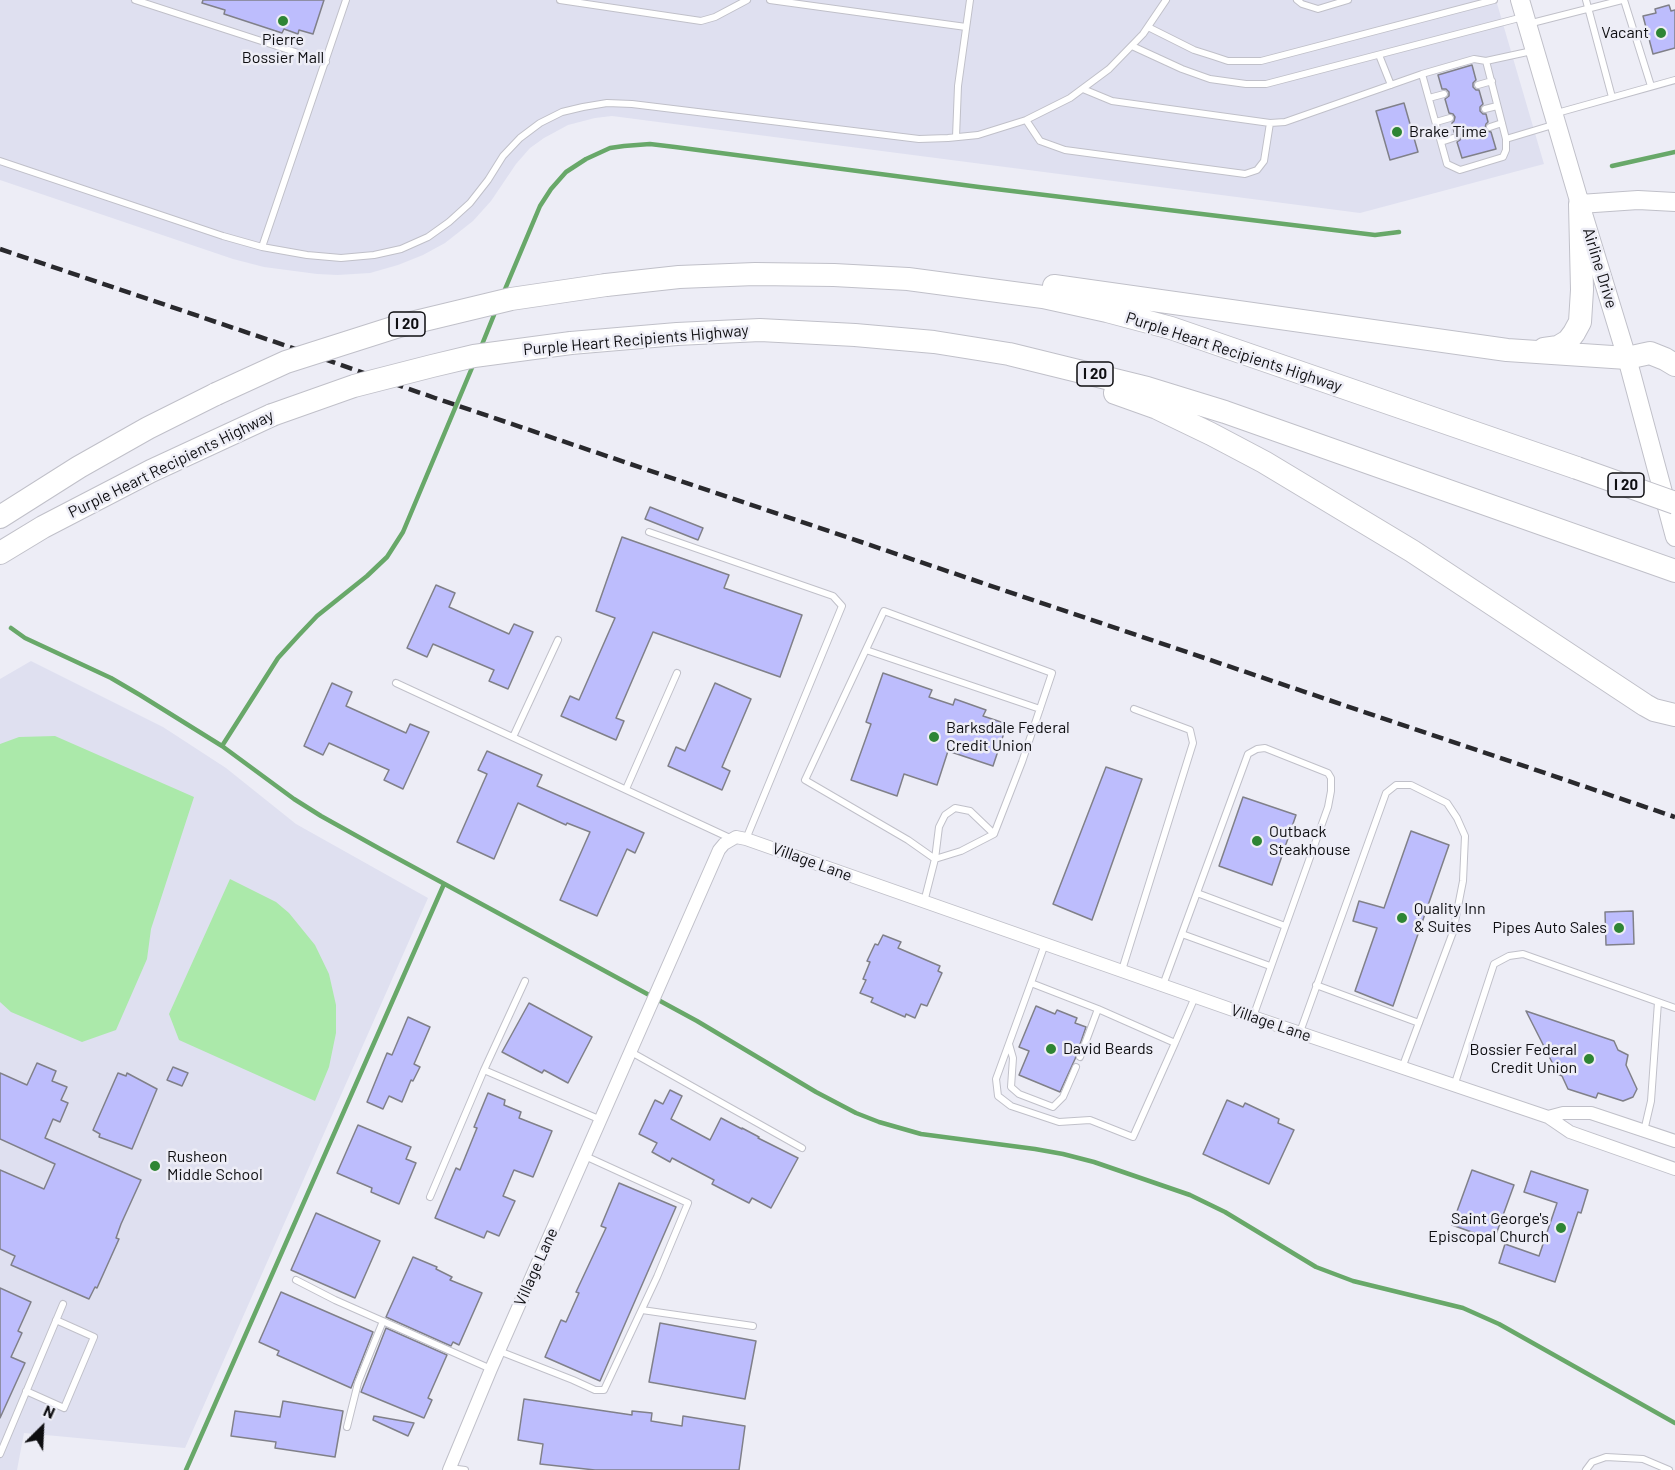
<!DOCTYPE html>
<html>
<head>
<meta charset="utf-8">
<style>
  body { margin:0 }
  #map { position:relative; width:1675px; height:1470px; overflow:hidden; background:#ededf6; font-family:Barlow,sans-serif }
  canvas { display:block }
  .north { position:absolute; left:12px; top:1398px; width:60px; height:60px; -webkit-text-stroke:4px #ededf6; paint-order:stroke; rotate:24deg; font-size:16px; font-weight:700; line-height:24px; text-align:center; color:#0e0e11 }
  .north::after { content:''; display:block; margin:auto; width:21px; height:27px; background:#0e0e11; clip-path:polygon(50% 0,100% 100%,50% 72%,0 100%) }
</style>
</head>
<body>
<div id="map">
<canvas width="1675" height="1470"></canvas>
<div class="north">N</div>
</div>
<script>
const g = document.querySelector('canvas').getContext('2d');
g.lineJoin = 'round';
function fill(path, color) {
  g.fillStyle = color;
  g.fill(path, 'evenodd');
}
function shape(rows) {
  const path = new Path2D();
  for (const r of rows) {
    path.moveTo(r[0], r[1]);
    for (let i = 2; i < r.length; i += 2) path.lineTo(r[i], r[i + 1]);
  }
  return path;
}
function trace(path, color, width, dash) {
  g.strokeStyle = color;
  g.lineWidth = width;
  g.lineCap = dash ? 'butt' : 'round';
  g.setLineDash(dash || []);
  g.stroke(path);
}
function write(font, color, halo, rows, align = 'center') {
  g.font = font + ' Barlow,sans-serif';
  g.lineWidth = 5;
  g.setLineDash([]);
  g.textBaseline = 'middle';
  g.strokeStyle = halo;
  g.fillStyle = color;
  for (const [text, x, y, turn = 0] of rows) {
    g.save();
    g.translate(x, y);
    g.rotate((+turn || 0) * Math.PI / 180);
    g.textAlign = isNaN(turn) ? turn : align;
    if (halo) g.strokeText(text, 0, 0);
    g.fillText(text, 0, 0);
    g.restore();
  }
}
fill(shape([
  [0,0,1496,0,1544,164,1360,213,612,116,595,118,568,125,544,138,530,148,516,164,491,201,473,221,445,243,423,255,398,265,370,273,338,275,317,274,264,267,233,259,0,180],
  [31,661,163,727,226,768,296,824,428,898,185,1448,24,1433,17,1470,0,1470,0,679]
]), '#dfe0f0');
fill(shape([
  [55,736,194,797,151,929,147,959,116,1030,82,1042,11,1012,0,1002,0,744,19,737],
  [230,879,276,902,289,913,315,945,329,974,336,1005,336,1033,329,1067,315,1101,179,1040,169,1014]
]), '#abe9aa');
trace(shape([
  [1612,166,1675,152],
  [503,294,540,206,551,189,566,172,586,159,610,148,624,146,650,144,675,147,979,187,1375,235,1399,232],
  [481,347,496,310],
  [11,628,25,638,111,678,140,695,222,746,294,799,321,816,382,850,697,1021,816,1092,856,1113,879,1122,921,1134,1035,1149,1063,1154,1094,1162,1190,1195,1225,1212,1316,1267,1353,1281,1463,1308,1499,1324,1675,1423],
  [222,746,278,658,299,635,317,616,367,576,387,557,403,532,474,363],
  [186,1470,444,884]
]), '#68a869', 4.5);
const building = shape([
  [203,0,324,0,313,34,299,30,298,34,284,29,282,33,224,14,225,10,202,3,203,0],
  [1669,5,1671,11,1675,10,1675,48,1653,54,1643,16,1656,13,1655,9,1669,5],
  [1472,65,1476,80,1473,83,1473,87,1476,90,1479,90,1483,104,1480,107,1480,111,1483,114,1486,114,1488,122,1486,124,1485,128,1487,131,1491,132,1496,149,1462,158,1457,142,1460,140,1461,136,1459,133,1454,132,1452,123,1454,121,1455,117,1453,114,1449,113,1445,99,1449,96,1449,92,1446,89,1442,89,1438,75,1472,65],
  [1404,103,1418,152,1390,160,1376,111,1404,103],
  [650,507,703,528,698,540,645,519,650,507],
  [622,537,729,575,724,588,802,615,780,677,653,632,616,718,624,721,616,740,561,716,570,696,579,700,615,618,596,611,622,537],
  [436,585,455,593,449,607,509,634,514,624,533,632,508,689,489,681,494,670,433,644,427,657,407,648,436,585],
  [883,673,932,690,929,697,953,705,955,699,986,710,983,716,1007,724,993,766,948,751,937,785,904,774,897,796,851,780,871,724,866,722,883,673],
  [332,683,352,692,346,706,406,733,410,724,429,732,403,789,384,780,389,770,329,743,323,755,304,746,332,683],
  [715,683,751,699,722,767,730,771,722,790,668,766,676,747,685,751,715,683],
  [487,751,542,775,537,786,644,833,635,853,627,849,597,916,560,900,590,832,567,823,566,825,518,803,494,859,457,842,487,774,478,770,487,751],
  [1106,767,1142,779,1092,920,1053,904,1106,767],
  [1243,797,1296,815,1272,885,1219,866,1243,797],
  [1411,831,1449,845,1393,1006,1355,991,1377,928,1353,921,1359,901,1384,908,1411,831],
  [1633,911,1634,944,1606,945,1605,912,1633,911],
  [883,935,901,942,898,948,940,966,938,971,942,973,927,1006,921,1004,915,1018,906,1014,905,1017,871,1002,873,998,860,993,866,980,863,979,870,962,867,961,875,944,878,945,883,935],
  [529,1003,592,1037,568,1083,544,1070,542,1073,502,1052,529,1003],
  [1036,1006,1055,1014,1057,1010,1077,1018,1075,1023,1086,1027,1075,1059,1060,1092,1019,1075,1029,1051,1019,1047,1036,1006],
  [1526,1011,1614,1041,1618,1050,1628,1055,1626,1065,1637,1089,1633,1097,1623,1101,1598,1093,1596,1098,1568,1089,1562,1076,1558,1074,1526,1011],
  [408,1017,430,1027,414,1064,420,1067,413,1081,411,1080,402,1102,389,1096,383,1109,367,1102,387,1053,392,1055,408,1017],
  [37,1063,56,1071,52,1081,67,1087,61,1100,68,1103,60,1122,53,1119,45,1138,141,1180,121,1224,116,1238,119,1239,97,1288,95,1287,89,1299,11,1265,15,1256,0,1249,0,1170,44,1189,55,1164,0,1139,0,1073,27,1085,37,1063],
  [173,1067,188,1073,182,1086,167,1080,173,1067],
  [118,1073,126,1076,127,1073,157,1089,132,1149,99,1137,100,1134,93,1130,118,1073],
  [670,1090,682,1096,671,1119,710,1140,721,1118,742,1129,742,1128,759,1137,758,1138,798,1158,771,1208,752,1198,749,1203,712,1184,714,1180,672,1158,670,1162,652,1152,657,1143,639,1134,655,1100,663,1104,670,1090],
  [488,1093,505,1100,504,1105,521,1112,519,1118,552,1131,533,1177,514,1170,503,1196,515,1201,499,1236,487,1231,484,1238,435,1218,456,1168,460,1170,477,1128,474,1127,488,1093],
  [1227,1100,1243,1107,1245,1103,1279,1119,1278,1123,1294,1130,1269,1184,1203,1154,1227,1100],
  [358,1125,411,1147,406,1159,416,1163,399,1204,371,1192,372,1188,337,1173,358,1125],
  [1472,1170,1514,1185,1494,1240,1452,1225,1472,1170],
  [1531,1171,1588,1190,1581,1213,1578,1212,1555,1282,1499,1263,1505,1244,1539,1256,1557,1203,1524,1192,1531,1171],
  [619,1183,676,1207,600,1381,545,1357,561,1320,566,1322,579,1293,576,1292,606,1228,601,1226,619,1183],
  [316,1213,380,1241,355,1298,291,1270,316,1213],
  [413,1257,437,1267,436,1269,452,1277,450,1280,482,1293,459,1345,453,1342,451,1346,386,1317,413,1257],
  [0,1288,31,1302,18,1331,22,1333,11,1357,25,1363,0,1418,0,1288],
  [281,1292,373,1332,351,1388,277,1355,279,1351,259,1342,281,1292],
  [660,1323,756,1341,745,1399,649,1382,660,1323],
  [386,1328,447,1355,428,1398,432,1400,424,1418,361,1392,386,1328],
  [524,1399,632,1415,632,1411,652,1413,651,1421,682,1426,683,1416,745,1426,739,1470,595,1470,540,1464,543,1444,518,1440,524,1399],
  [283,1401,343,1411,335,1457,275,1448,276,1442,231,1436,235,1411,280,1417,283,1401],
  [374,1416,414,1423,408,1436,373,1420,374,1416]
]);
fill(building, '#bdbdfd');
trace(building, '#808089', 1.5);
const lane = shape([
  [135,0,326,62],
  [560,0,701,21,715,17,747,0],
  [770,0,966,27],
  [1297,0,1302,4,1318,9,1348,0],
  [1586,0,1612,97],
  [1624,0,1651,86],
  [1528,24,1622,0],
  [1148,27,1194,50,1213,56,1228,61,1261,61,1494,0],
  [1132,46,1182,69,1210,79,1246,84,1266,84,1523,17],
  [1379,55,1391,85],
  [1486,61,1532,51],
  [1422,74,1474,59,1486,61,1506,139],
  [1478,85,1492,81],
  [1083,89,1112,101,1270,123,1285,122,1422,74,1447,164,1460,170,1503,157,1506,150,1506,139,1556,124],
  [1429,98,1444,94],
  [1485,109,1497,106],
  [1557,113,1675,80],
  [1026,120,1040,141,1065,150,1245,174,1257,170,1264,161,1270,123],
  [1436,122,1450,118],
  [1490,127,1502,123],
  [956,137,958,86,970,0],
  [1441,142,1456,137],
  [0,161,223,236,262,247,307,255,341,258,374,255,401,249,428,237,449,222,470,203,488,180,503,156,520,138,540,123,562,112,583,107,607,103,632,104,919,139,948,138,978,135,1026,120,1070,98,1109,69,1143,34,1166,0],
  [262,247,346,0],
  [649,532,833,596,842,606,746,839],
  [866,650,1040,709],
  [396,683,732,839],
  [513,737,558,640],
  [626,789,677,673],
  [1197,893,1285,926],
  [924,902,935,859,908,840,805,780,884,611,1052,673,1022,762,994,834,961,851,935,859,939,827,945,815,955,808,970,811,994,834],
  [1182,934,1270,966],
  [1122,970,1193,743,1190,730,1134,709],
  [525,981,484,1070,601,1120],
  [1031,983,1098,1009,1175,1043,1133,1137,1090,1120,1059,1122,1011,1106,998,1096,996,1079,1031,983,1045,944],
  [1163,985,1248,754,1257,749,1265,748,1328,773,1331,778,1331,791,1328,807,1253,1017],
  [1316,985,1419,1023],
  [1300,1032,1386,793,1396,785,1411,785,1447,803,1457,818,1465,836,1463,881,1453,932,1402,1068],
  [1175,1043,1195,997],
  [1009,1044,1013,1058,1011,1087,1019,1094,1053,1107,1063,1097,1076,1067],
  [631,1052,802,1148],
  [1080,1057,1098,1009],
  [1454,1086,1494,964,1509,956,1523,954,1675,1008],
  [1644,1131,1651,1101,1658,1002],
  [430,1197,484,1070],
  [296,1280,335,1300,491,1369],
  [642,1310,753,1326],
  [499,1351,573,1380,595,1390,604,1390,657,1277,688,1203,585,1156],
  [26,1391,64,1408,94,1337,56,1320],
  [347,1427,358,1383,383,1321],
  [0,1454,63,1304],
  [450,1468,465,1470],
  [1586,1470,1592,1462,1606,1457,1643,1459,1669,1470]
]);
const street = shape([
  [1548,1117,1563,1113,1591,1113,1675,1141],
  [449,1470,491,1369,719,850,724,844,736,837,746,839,1253,1017,1548,1117,1570,1132,1675,1169]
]);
const secondary = shape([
  [1520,0,1580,204,1627,358,1675,537],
  [1580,204,1638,200,1675,202]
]);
const highway = shape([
  [606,285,679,277,755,274,834,275,908,279,1043,297,1107,311,1171,328,1577,468],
  [1054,286,1507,350,1627,358,1650,353,1665,359,1675,365],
  [571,343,677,334,760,330,855,335,934,342,1009,354,1147,388,1225,412,1675,571],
  [1544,349,1558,347,1568,341,1574,333,1580,322,1582,290,1580,204],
  [1115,393,1157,408,1211,434,1264,462,1412,551,1645,705,1654,710,1675,715],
  [0,517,79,467,148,428,216,394],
  [0,553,43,527,151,471,272,415]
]);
trace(lane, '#c0c0c9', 8);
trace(street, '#c0c0c9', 14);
trace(secondary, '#c0c0c9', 20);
trace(highway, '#c0c0c9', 24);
trace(lane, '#fff', 6);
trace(street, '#fff', 12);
trace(secondary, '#fff', 18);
trace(highway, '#fff', 22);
trace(shape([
  [0,249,287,346,435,398,1675,817]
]), '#29292d', 4.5, [12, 6]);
const highwayBridge = shape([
  [216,394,286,362,399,326,511,299,606,285],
  [272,415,354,386,432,366,474,356,571,343],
  [1577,468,1675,503]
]);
trace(highwayBridge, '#c0c0c9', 24, []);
trace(highwayBridge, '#fff', 22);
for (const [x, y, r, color] of [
  [283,21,6,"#2e8534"],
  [1661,33,6,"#2e8534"],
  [1397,132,6,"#2e8534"],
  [934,737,6,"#2e8534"],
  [1257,841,6,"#2e8534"],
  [1402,918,6,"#2e8534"],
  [1619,928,6,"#2e8534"],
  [1051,1049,6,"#2e8534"],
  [1589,1059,6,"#2e8534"],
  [155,1166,6,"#2e8534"],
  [1561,1228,6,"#2e8534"]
]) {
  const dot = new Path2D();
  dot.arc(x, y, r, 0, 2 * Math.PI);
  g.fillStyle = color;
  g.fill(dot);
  trace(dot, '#ededf6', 2);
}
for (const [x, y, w] of [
  [407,324,36],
  [1095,374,36],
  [1626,485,36]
]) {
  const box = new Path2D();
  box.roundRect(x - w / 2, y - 12, w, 24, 4.5);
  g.fillStyle = '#ededf6';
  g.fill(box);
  trace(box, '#0e0e11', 1.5);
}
write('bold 15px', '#0e0e11', null, [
  ["I 20",407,324],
  ["I 20",1095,374],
  ["I 20",1626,485]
]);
write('16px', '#0e0e11', '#ededf6', [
  ["Vacant",1649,33,"right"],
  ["Pierre",283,40,"center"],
  ["Bossier Mall",283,58,"center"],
  ["Brake Time",1409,132],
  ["Barksdale Federal",946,728],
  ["Credit Union",946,746],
  ["Outback",1269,832],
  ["Steakhouse",1269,850],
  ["Quality Inn",1414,909],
  ["& Suites",1414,927],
  ["Pipes Auto Sales",1607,928,"right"],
  ["David Beards",1063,1049],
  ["Bossier Federal",1577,1050,"right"],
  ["Credit Union",1577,1068,"right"],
  ["Rusheon",167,1157],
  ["Middle School",167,1175],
  ["Saint George's",1549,1219,"right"],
  ["Episcopal Church",1549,1237,"right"]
], 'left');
write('16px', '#0e0e11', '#ededf6', [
  ["Airline Drive",1600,268,73],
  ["Purple Heart Recipients Highway",636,340,-5],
  ["Purple Heart Recipients Highway",1234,352,18],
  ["Purple Heart Recipients Highway",171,464,-26],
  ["Village Lane",812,862,20],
  ["Village Lane",1271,1023,19],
  ["Village Lane",536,1267,-66]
]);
</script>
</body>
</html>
